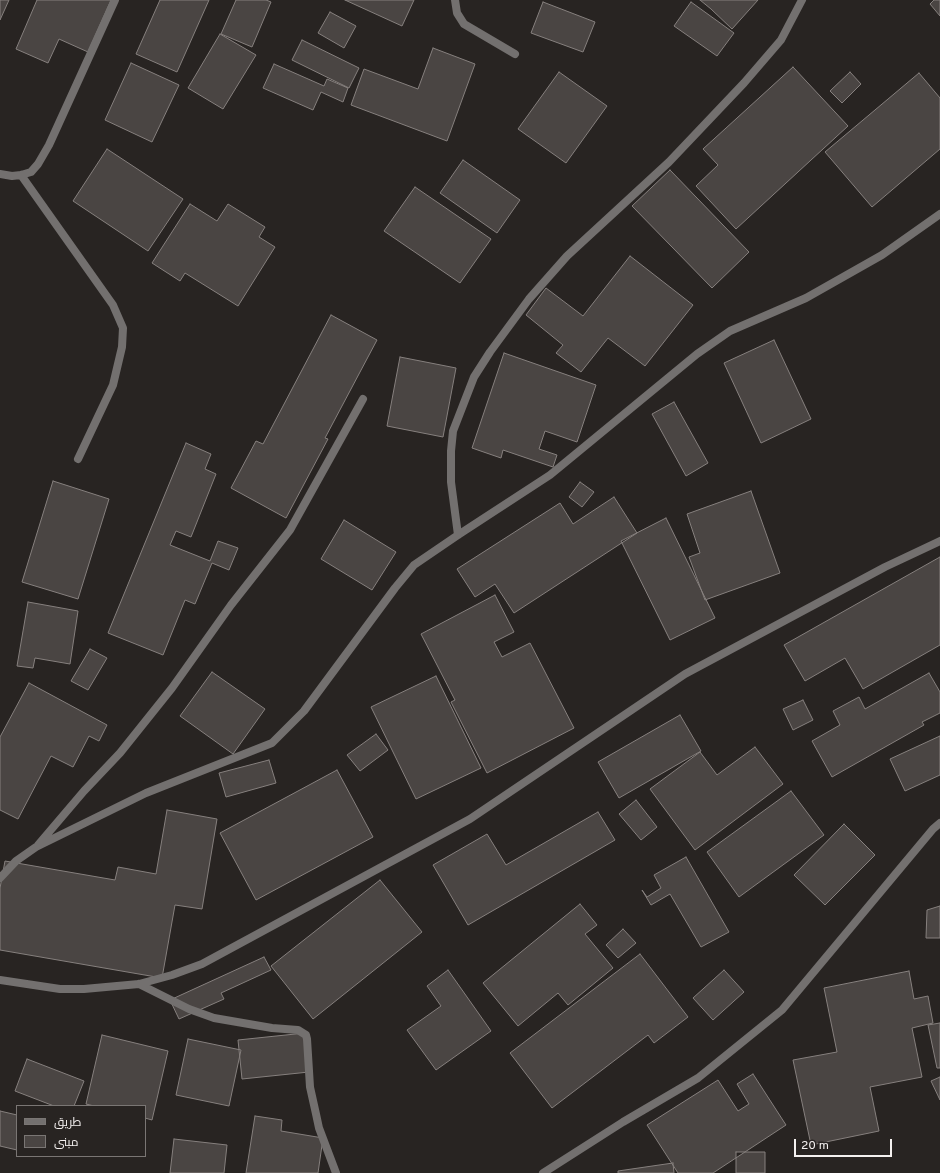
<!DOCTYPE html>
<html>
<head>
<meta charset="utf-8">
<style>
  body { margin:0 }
  #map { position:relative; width:940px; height:1173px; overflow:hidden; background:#282422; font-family:Overpass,Cairo,sans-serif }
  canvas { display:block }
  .legend { position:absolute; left:16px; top:1105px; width:130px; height:52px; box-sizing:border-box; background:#282422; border:1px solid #7a7674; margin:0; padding:5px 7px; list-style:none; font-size:12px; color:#f4f1f0 }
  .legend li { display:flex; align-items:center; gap:8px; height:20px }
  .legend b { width:20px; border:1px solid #7a7674 }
  .scale { position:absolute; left:794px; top:1139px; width:98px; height:18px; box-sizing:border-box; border:2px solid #f4f1f0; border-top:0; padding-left:5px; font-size:12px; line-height:14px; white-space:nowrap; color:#f4f1f0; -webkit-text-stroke:3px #282422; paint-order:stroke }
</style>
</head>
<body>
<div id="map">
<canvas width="940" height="1173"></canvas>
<ul class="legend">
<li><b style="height:5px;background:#73706f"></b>طريق</li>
<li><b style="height:11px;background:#4a4543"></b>مبنى</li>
</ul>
<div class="scale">20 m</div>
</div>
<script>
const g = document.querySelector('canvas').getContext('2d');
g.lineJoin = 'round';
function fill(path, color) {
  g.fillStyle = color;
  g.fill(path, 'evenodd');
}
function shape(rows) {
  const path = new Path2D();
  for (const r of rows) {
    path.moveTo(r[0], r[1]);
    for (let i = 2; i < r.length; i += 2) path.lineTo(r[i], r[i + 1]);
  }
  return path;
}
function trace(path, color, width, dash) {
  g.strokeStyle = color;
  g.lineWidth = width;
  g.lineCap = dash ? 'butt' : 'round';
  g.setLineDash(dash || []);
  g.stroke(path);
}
const building = shape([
  [0,0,9,0,0,20,0,0],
  [37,0,111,0,88,52,59,39,48,63,16,49,37,0],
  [160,0,209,0,177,72,136,54,160,0],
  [236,0,266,0,271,2,252,47,221,34,236,0],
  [345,0,414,0,402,26,345,0],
  [700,0,758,0,732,29,711,9,700,0],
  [934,0,940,0,940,16,930,4,934,0],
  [543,2,595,22,583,52,531,33,543,2],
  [691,2,734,33,717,56,674,26,691,2],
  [330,12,356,26,344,48,318,33,330,12],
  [220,34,256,55,223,109,188,88,220,34],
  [302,40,359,68,349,88,292,60,302,40],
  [433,48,475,64,447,141,351,105,364,69,418,89,433,48],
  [131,63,179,85,152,142,105,120,131,63],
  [274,64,324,86,327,79,348,88,343,102,321,92,313,110,263,88,274,64],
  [793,67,848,126,736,229,696,186,718,165,703,149,793,67],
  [559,72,607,106,566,163,518,129,559,72],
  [850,72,861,84,842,103,830,91,850,72],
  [919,73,940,98,940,149,872,207,825,152,919,73],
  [107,149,183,199,148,251,73,201,107,149],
  [463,160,520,200,497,233,440,193,463,160],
  [670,170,749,252,712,288,632,206,670,170],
  [415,187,491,239,460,283,384,231,415,187],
  [190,204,217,221,228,204,265,227,259,237,275,247,238,306,185,273,180,281,152,263,190,204],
  [630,256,693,305,645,366,608,338,581,372,556,353,563,345,526,315,546,288,583,316,630,256],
  [331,315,377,340,325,438,328,439,286,518,231,488,256,441,263,444,331,315],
  [774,340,811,419,761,443,724,363,774,340],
  [504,353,596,385,577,442,545,431,539,449,557,455,553,467,503,450,501,458,472,448,504,353],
  [400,357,456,368,443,437,387,426,400,357],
  [674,402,708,463,686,476,652,414,674,402],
  [186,443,211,454,205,469,216,474,191,537,176,531,170,545,210,561,218,541,238,548,229,570,212,563,195,604,185,600,163,655,108,633,186,443],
  [53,481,109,499,78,599,22,582,53,481],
  [580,482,594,492,582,507,569,497,580,482],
  [751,491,780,573,705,600,689,557,700,553,687,514,751,491],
  [614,497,637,533,514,613,495,584,475,597,457,569,560,503,573,524,614,497],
  [666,518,715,618,670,640,621,541,666,518],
  [344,520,396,552,372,590,321,559,344,520],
  [940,557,940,645,863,689,845,658,805,681,784,645,940,557],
  [495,595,514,632,494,642,502,657,530,643,574,728,487,773,451,702,455,700,421,634,495,595],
  [28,602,78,611,70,664,35,658,33,668,17,666,28,602],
  [90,649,107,658,88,690,71,681,90,649],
  [212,672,265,709,233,754,180,716,212,672],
  [929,673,940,692,940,713,922,722,924,725,832,777,812,741,840,725,833,711,859,697,865,709,929,673],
  [436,676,481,768,416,799,371,707,436,676],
  [29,683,107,725,99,741,89,736,73,767,51,756,18,819,0,810,0,737,29,683],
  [803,700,813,720,793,730,783,709,803,700],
  [680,715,701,751,619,798,598,762,680,715],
  [376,734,388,750,360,771,347,755,376,734],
  [940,736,940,775,905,791,890,759,940,736],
  [755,747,783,784,695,850,650,789,700,752,717,775,755,747],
  [269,760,276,783,226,797,219,773,269,760],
  [337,770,373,837,256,900,220,833,337,770],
  [791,791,824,835,739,897,707,852,791,791],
  [636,800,657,827,641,840,619,814,636,800],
  [167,810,217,819,202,909,175,905,162,978,0,950,0,888,5,861,115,880,118,867,156,874,167,810],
  [598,812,615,840,468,925,433,865,487,834,506,865,598,812],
  [844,824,875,855,825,905,794,875,844,824],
  [686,857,729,932,701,947,670,894,651,905,642,890,647,897,661,888,654,875,686,857],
  [380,880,422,932,313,1019,271,966,380,880],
  [580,904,597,925,585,934,613,968,568,1005,558,993,518,1026,483,983,580,904],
  [940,906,940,938,926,938,927,910,940,906],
  [623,929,636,943,618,958,606,945,623,929],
  [640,954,688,1017,654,1043,648,1035,552,1108,510,1053,640,954],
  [264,957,271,970,221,993,224,999,179,1019,170,1000,264,957],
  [448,970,491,1031,436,1070,407,1030,441,1006,427,986,448,970],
  [724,970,744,992,713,1020,693,998,724,970],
  [909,971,914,999,928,996,933,1023,912,1028,922,1077,870,1087,879,1131,811,1145,793,1060,837,1052,824,988,909,971],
  [940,1023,940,1068,937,1068,928,1025,940,1023],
  [305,1033,309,1072,242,1079,238,1040,305,1033],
  [102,1035,168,1051,152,1120,145,1118,145,1106,94,1106,86,1104,102,1035],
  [188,1039,241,1050,229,1106,176,1095,188,1039],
  [27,1059,84,1081,74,1106,54,1106,15,1091,27,1059],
  [753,1074,786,1125,713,1173,678,1173,647,1125,718,1080,738,1111,749,1104,737,1084,753,1074],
  [940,1077,940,1100,931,1081,940,1077],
  [0,1111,17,1115,17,1150,0,1146,0,1111],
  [255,1116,282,1120,281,1131,323,1138,318,1173,246,1173,255,1116],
  [174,1139,227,1145,224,1173,170,1173,174,1139],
  [736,1152,765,1152,765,1173,736,1173,736,1152],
  [673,1163,674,1173,618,1173,618,1171,673,1163]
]);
fill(building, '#4a4543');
trace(building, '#86807e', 1);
trace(shape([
  [455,0,457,13,464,24,515,54],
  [0,174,12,176,21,175,31,172,38,164,49,145,115,0],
  [21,175,113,305,123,328,122,347,113,385,78,459],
  [458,535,451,482,451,451,453,431,474,377,490,352,529,299,567,256,669,162,744,83,781,40,802,0],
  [38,845,84,791,120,753,172,688,231,605,290,530,363,399],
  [0,878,16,861,36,847,146,793,272,743,304,711,395,588,414,565,458,535,550,475,697,354,730,331,806,298,882,255,940,214],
  [0,980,60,989,84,989,139,984,172,975,202,964,470,819,685,674,885,567,940,541],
  [139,984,189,1009,214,1018,272,1028,298,1030,306,1035,307,1039,310,1087,316,1114,319,1128,336,1173],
  [543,1173,623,1122,698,1078,782,1010,933,829,940,823]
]), '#73706f', 8);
</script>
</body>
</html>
